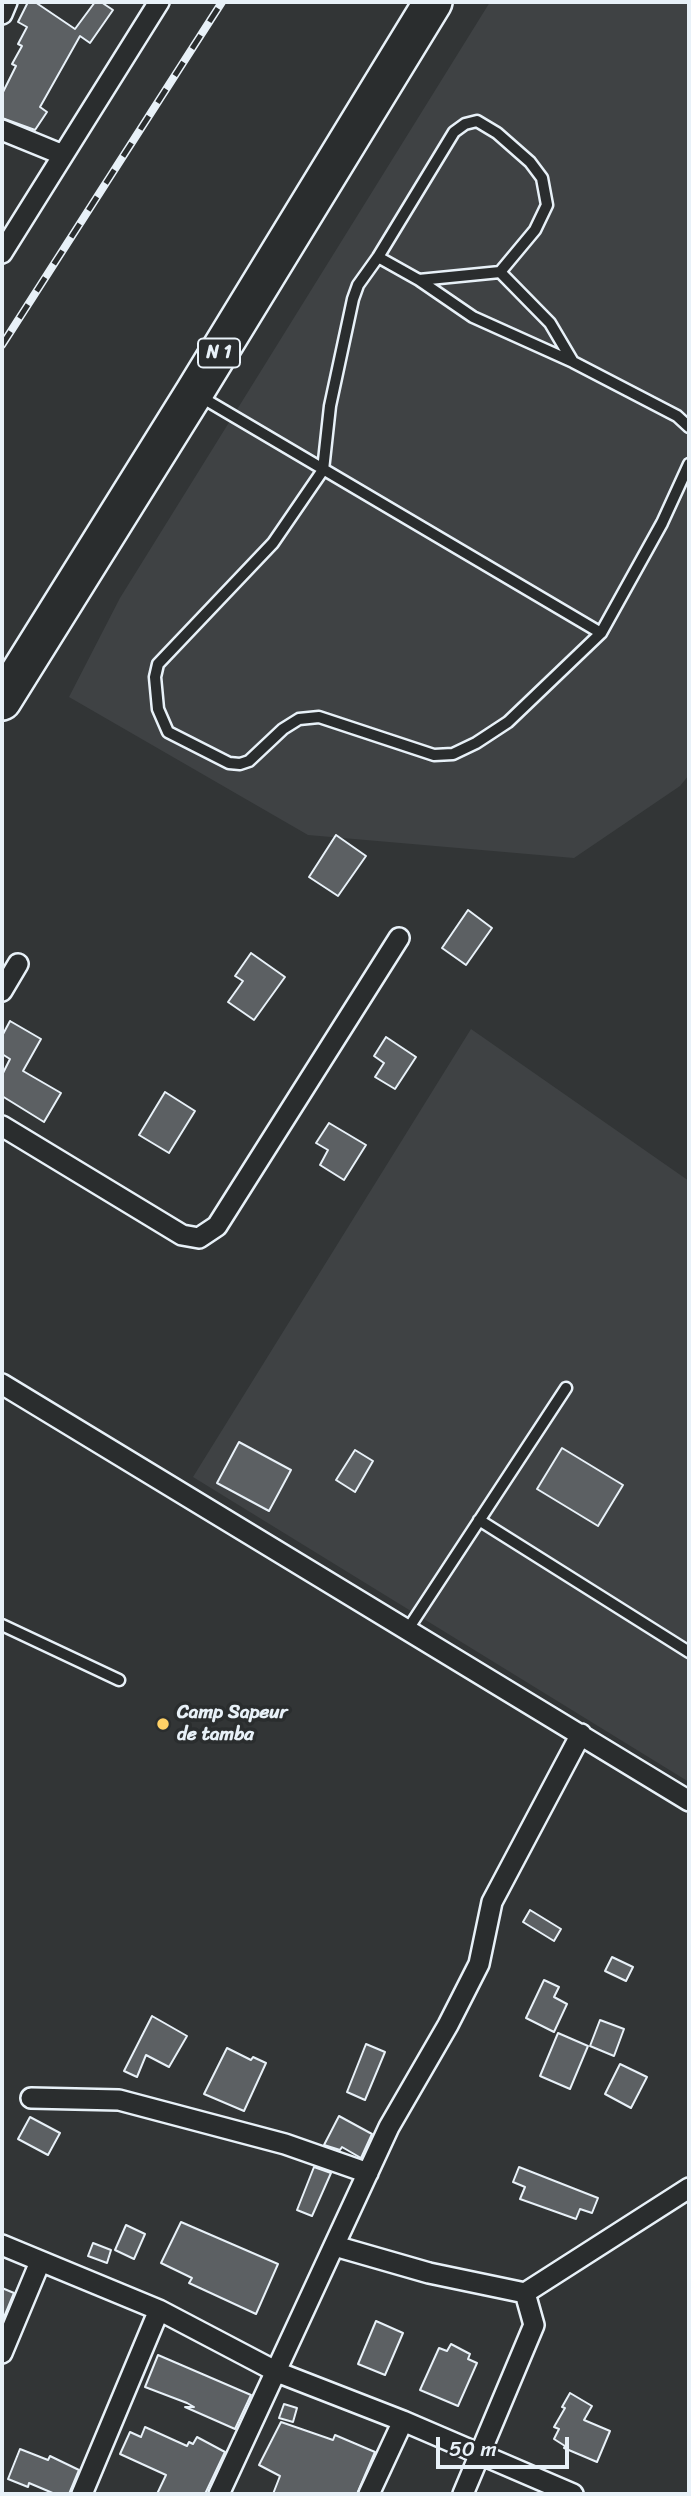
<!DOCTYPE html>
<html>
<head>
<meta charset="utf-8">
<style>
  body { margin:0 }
  #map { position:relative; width:691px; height:2496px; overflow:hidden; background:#323536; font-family:Sriracha,sans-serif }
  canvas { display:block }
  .frame { position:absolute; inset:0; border:4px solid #e8f1f8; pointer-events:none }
  .scale { position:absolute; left:436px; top:2437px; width:133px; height:32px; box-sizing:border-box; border:4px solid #e8f1f8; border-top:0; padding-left:9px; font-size:21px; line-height:24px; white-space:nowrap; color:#e8f1f8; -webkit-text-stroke:5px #2a2d2e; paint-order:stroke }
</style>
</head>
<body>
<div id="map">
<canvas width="691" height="2496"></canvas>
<div class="frame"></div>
<div class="scale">50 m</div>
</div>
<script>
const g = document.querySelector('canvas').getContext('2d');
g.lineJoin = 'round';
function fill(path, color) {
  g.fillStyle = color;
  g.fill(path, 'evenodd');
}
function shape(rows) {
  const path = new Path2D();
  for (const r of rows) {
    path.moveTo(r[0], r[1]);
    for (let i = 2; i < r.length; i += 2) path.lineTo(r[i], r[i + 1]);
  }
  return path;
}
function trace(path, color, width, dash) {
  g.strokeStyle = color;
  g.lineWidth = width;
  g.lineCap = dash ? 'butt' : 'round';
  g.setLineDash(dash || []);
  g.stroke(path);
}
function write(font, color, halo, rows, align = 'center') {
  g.font = font + ' Sriracha,sans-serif';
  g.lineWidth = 7;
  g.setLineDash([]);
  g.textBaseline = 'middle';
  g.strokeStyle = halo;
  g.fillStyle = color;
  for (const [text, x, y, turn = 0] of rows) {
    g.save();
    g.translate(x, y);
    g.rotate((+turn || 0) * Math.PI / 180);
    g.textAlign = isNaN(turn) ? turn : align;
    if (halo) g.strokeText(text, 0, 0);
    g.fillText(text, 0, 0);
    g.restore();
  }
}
fill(shape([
  [490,2,689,2,689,775,680,786,574,858,308,835,69,697,120,598],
  [471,1029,689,1181,689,1782,193,1477]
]), '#3f4244');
const building = shape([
  [28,2,35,2,75,29,95,2,101,2,113,10,90,43,80,36,40,107,47,112,35,130,2,118,2,94,16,66,12,64,22,46,18,44,27,27,18,22,28,2],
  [336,835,366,856,338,896,309,877,336,835],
  [468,910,492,928,466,965,442,948,468,910],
  [251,953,285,977,254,1020,228,1002,243,981,235,976,251,953],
  [10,1021,41,1039,23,1071,61,1093,44,1122,2,1096,2,1075,10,1059,2,1054,2,1036,10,1021],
  [386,1037,416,1057,395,1089,375,1077,384,1063,374,1056,386,1037],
  [165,1092,195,1111,169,1153,139,1135,165,1092],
  [329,1123,366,1145,344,1180,320,1165,328,1150,316,1143,329,1123],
  [239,1442,291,1470,269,1511,217,1483,239,1442],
  [562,1448,623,1485,598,1526,537,1489,562,1448],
  [355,1450,373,1461,355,1492,336,1480,355,1450],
  [530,1910,561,1929,554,1941,523,1922,530,1910],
  [612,1957,633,1967,626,1981,605,1971,612,1957],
  [544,1980,559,1987,554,1997,567,2004,554,2032,526,2018,544,1980],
  [152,2016,187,2036,169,2067,146,2055,137,2077,124,2071,152,2016],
  [600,2020,624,2029,614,2056,590,2046,600,2020],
  [558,2033,588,2046,570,2089,540,2076,558,2033],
  [366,2044,385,2052,365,2100,347,2092,366,2044],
  [227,2048,251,2060,253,2057,266,2063,244,2111,204,2094,227,2048],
  [620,2064,647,2077,631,2108,605,2094,620,2064],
  [339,2116,372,2134,361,2158,342,2147,340,2150,324,2145,339,2116],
  [30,2117,60,2133,48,2155,18,2139,30,2117],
  [314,2167,331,2173,312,2216,297,2210,314,2167],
  [519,2167,598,2198,592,2213,580,2209,576,2219,520,2199,525,2187,513,2182,519,2167],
  [181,2222,278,2264,256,2314,189,2283,192,2278,161,2263,181,2222],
  [126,2225,145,2234,134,2259,115,2250,126,2225],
  [93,2243,111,2250,107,2263,88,2256,93,2243],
  [2,2288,14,2293,2,2322,2,2288],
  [376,2321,403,2333,385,2375,358,2364,376,2321],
  [451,2344,470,2354,468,2359,477,2363,458,2406,420,2390,439,2348,447,2351,451,2344],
  [158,2355,251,2395,235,2429,185,2407,194,2407,187,2403,145,2387,158,2355],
  [570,2393,592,2406,584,2420,610,2431,597,2462,564,2448,565,2446,554,2439,559,2429,554,2427,565,2408,562,2407,570,2393],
  [284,2404,297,2408,293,2422,279,2418,284,2404],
  [281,2422,333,2440,335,2435,375,2452,357,2494,273,2494,280,2476,259,2465,281,2422],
  [145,2427,187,2446,189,2442,193,2444,197,2437,225,2452,205,2494,157,2494,166,2475,120,2454,130,2432,141,2437,145,2427],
  [20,2449,48,2460,50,2456,79,2470,69,2494,55,2494,29,2483,28,2487,8,2479,20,2449]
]);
fill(building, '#5c6063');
trace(building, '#e8f1f8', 2);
const lane = shape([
  [378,257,419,280,473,317,573,362,677,416,689,427],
  [419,280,500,272],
  [573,362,550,323,500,272,535,230,547,205,542,178,530,162,497,133,477,121,465,124,454,132,378,257,358,285,353,299,330,406,323,470,273,543,158,664,155,677,158,709,168,732,229,763,240,764,249,761,283,729,299,719,319,717,434,755,453,754,476,743,508,722,601,633,662,523,689,464],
  [201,397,601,633],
  [479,1520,689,1652],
  [2,1625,119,1680],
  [408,1629,566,1388]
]);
const street = shape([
  [2,14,7,2],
  [2,130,63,155],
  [2,253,159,2],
  [2,991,18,964],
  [2,1126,182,1235,199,1238,217,1226,399,938],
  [2,1384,689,1801],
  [31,2098,119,2100,285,2144,368,2173],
  [2,2245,159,2310,277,2372,403,2421,573,2494],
  [335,2246,429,2273,525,2293,689,2188],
  [2,2353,40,2262],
  [82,2494,159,2310],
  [219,2494,389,2127,448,2025,479,1964,492,1902,581,1734],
  [369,2494,403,2421],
  [463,2494,534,2325,525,2293]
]);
const highway = shape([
  [2,701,194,393,433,2]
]);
trace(lane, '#e8f1f8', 15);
trace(street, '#e8f1f8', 24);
trace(highway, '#e8f1f8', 42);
trace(lane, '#2a2d2e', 10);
trace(street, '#2a2d2e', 19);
trace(highway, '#2a2d2e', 37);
const rail = shape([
  [2,345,222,2]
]);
trace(rail, '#e8f1f8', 8);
trace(rail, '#2a2d2e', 5, [16]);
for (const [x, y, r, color] of [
  [163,1724,7,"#ffd166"]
]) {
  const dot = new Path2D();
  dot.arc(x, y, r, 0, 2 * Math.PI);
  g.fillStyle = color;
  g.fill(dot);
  trace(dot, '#2a2d2e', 2.5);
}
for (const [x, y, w] of [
  [219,353,42]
]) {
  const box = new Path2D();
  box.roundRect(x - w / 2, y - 14.5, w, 29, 5);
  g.fillStyle = '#2a2d2e';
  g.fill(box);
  trace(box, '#e8f1f8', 2);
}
write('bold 18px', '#e8f1f8', null, [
  ["N 1",219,353]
]);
write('bold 19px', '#e8f1f8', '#2a2d2e', [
  ["Camp Sapeur",177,1713],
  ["de tamba",177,1735]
], 'left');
</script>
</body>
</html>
